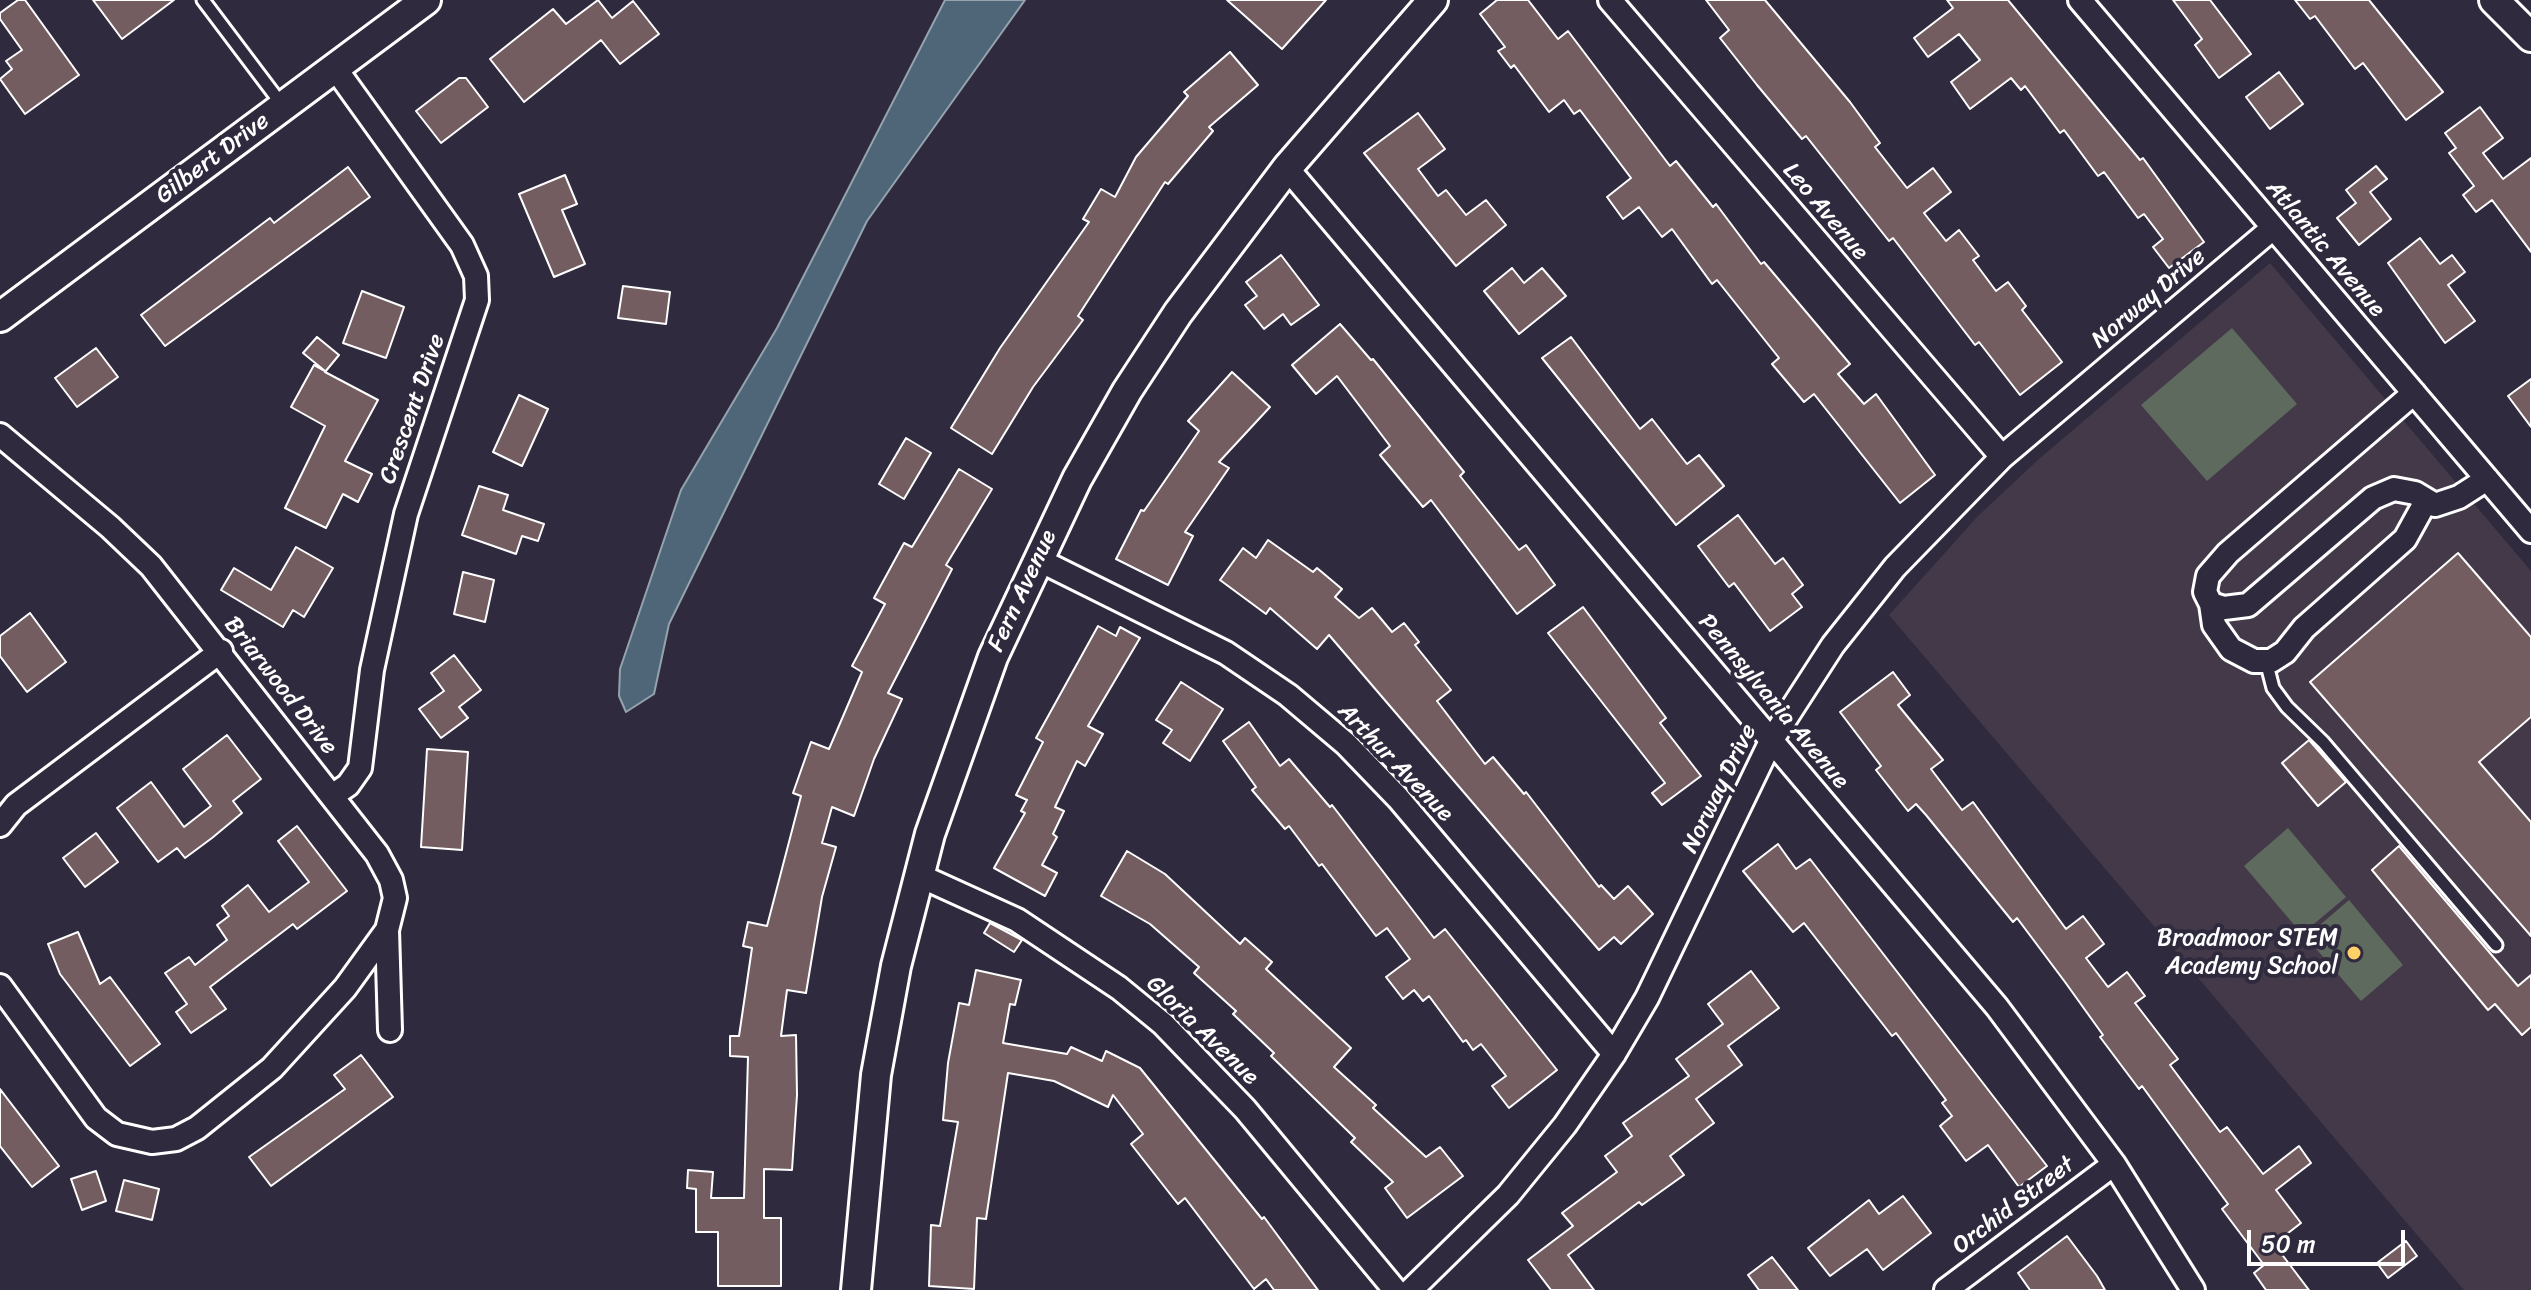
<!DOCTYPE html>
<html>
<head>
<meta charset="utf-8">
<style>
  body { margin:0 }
  #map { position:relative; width:2531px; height:1290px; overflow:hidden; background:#2f2a3d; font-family:Sriracha,sans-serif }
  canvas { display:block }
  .scale { position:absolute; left:2247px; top:1230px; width:158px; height:36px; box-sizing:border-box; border:4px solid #fff; border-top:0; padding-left:10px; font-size:24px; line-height:28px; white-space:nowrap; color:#fff; -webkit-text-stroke:6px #2f2a3d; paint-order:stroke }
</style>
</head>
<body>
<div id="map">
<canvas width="2531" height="1290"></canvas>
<div class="scale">50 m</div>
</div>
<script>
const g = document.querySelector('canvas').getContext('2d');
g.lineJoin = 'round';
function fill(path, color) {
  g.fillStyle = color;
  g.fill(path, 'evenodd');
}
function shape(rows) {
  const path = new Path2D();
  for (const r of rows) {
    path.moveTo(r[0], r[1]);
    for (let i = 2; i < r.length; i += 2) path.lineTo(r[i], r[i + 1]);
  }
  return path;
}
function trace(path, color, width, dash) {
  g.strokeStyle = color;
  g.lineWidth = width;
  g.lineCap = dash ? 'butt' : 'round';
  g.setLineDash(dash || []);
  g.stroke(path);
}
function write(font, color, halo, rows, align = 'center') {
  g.font = font + ' Sriracha,sans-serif';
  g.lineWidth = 8;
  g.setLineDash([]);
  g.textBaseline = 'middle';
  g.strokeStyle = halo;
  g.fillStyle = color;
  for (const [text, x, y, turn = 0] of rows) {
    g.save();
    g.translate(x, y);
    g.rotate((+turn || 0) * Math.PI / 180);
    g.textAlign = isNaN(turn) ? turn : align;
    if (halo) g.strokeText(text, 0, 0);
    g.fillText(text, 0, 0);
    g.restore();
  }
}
fill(shape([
  [2270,263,2531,571,2531,1290,2464,1290,1889,615,1978,516,2040,458]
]), '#433948');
fill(shape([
  [2232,328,2297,404,2207,481,2141,405],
  [2288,828,2346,897,2302,934,2244,866],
  [2349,900,2403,965,2361,1001,2306,937]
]), '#5f6a5f');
const water = shape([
  [945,0,1025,0,867,221,669,624,654,694,626,712,619,696,620,669,681,490,777,328,945,0]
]);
fill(water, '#4e6678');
trace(water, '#95a3ae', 2);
const building = shape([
  [18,0,25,0,79,75,25,114,0,79,12,69,6,61,22,50,0,19,0,13,18,0],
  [93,0,174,0,122,39,93,0],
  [598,0,612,18,633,1,659,34,620,64,601,40,524,102,490,59,553,9,566,24,598,0],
  [1227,0,1326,0,1282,49,1227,0],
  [1497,0,1528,0,1558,39,1568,31,1670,166,1676,161,1713,207,1716,204,1761,264,1764,262,1850,364,1838,374,1864,404,1876,394,1935,475,1900,503,1814,394,1804,402,1772,364,1779,358,1717,280,1712,284,1672,229,1662,237,1639,207,1623,219,1607,197,1631,178,1580,110,1574,114,1564,100,1549,112,1514,65,1511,68,1498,51,1505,47,1480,14,1497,0],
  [1706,0,1765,0,1850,102,1880,143,1875,147,1907,188,1933,168,1951,192,1924,213,1946,241,1959,230,1979,256,1973,260,1996,291,2008,282,2026,306,2022,310,2062,362,2020,395,1979,342,1975,345,1893,238,1889,241,1806,136,1802,139,1757,85,1720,38,1729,30,1706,0],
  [1947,0,2008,0,2140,160,2143,158,2204,242,2169,268,2153,247,2163,239,2144,214,2138,218,2104,172,2098,176,2064,130,2060,133,2025,86,2021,90,2011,78,1970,109,1951,82,1980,60,1959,34,1928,57,1914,38,1953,8,1947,0],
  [2173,0,2210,0,2251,54,2219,78,2195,45,2202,39,2173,0],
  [2295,0,2369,0,2443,92,2406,120,2363,63,2355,69,2315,16,2310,19,2295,0],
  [1230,52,1258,85,1209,127,1213,131,1168,184,1165,182,1078,316,1083,320,1033,387,992,454,951,428,1000,348,1089,222,1083,219,1101,189,1115,197,1136,157,1188,96,1184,92,1230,52],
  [2279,72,2303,104,2270,129,2246,97,2279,72],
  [459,78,466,78,488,107,441,143,416,111,459,78],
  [2480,107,2503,138,2483,153,2503,179,2531,158,2531,252,2492,200,2476,212,2463,195,2474,186,2449,153,2456,148,2445,133,2480,107],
  [1418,113,1445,149,1418,169,1438,196,1446,190,1466,215,1486,200,1506,225,1456,266,1364,153,1418,113],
  [2376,166,2387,179,2370,192,2391,219,2359,245,2337,218,2356,203,2346,190,2376,166],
  [348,167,370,197,165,346,141,315,270,218,274,223,348,167],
  [565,175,577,204,562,210,585,264,554,277,519,194,565,175],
  [2420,238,2440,264,2452,255,2465,272,2448,285,2475,321,2445,343,2388,263,2420,238],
  [1281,255,1319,305,1291,325,1283,314,1264,329,1245,305,1257,296,1246,282,1281,255],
  [1512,268,1524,283,1542,268,1566,296,1519,334,1484,291,1512,268],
  [623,286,670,292,666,324,618,318,623,286],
  [362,291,404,307,386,358,343,343,362,291],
  [1340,324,1371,360,1373,359,1464,472,1460,476,1519,550,1526,545,1555,585,1517,614,1431,500,1423,507,1380,455,1390,446,1337,376,1316,394,1292,365,1340,324],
  [317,337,339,355,325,372,378,400,345,461,372,474,358,502,343,494,326,528,285,508,325,426,291,407,314,365,325,371,303,353,317,337],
  [1571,337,1640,429,1652,419,1687,464,1699,455,1724,486,1676,525,1542,358,1571,337],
  [96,348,118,377,77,407,55,378,96,348],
  [1232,372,1270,407,1219,462,1229,468,1185,532,1193,536,1168,585,1116,559,1141,510,1144,511,1199,431,1188,421,1232,372],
  [2531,379,2531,427,2508,396,2531,379],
  [519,395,548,409,522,466,493,452,519,395],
  [906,438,931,453,904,499,879,484,906,438],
  [959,469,992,489,946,565,952,569,888,693,902,699,874,759,854,816,832,807,822,843,836,847,822,897,806,993,787,990,781,1036,796,1035,797,1095,792,1170,764,1169,764,1218,781,1218,781,1286,718,1286,718,1232,696,1232,696,1189,687,1188,688,1170,713,1172,711,1198,744,1198,748,1057,730,1056,730,1036,739,1036,752,948,743,946,748,922,767,926,801,796,793,793,811,742,829,749,862,672,852,666,885,604,874,598,904,543,912,547,959,469],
  [479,486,508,495,503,510,544,524,538,541,522,536,516,554,462,535,479,486],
  [1738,515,1775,564,1783,558,1803,585,1792,594,1802,607,1770,631,1734,583,1729,587,1698,546,1738,515],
  [1268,540,1313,572,1317,568,1342,589,1335,597,1359,618,1372,608,1392,632,1404,623,1419,642,1415,645,1451,690,1437,701,1485,764,1493,757,1524,794,1526,792,1599,887,1601,885,1614,899,1628,886,1653,914,1621,944,1614,937,1599,950,1329,635,1317,649,1270,608,1266,614,1220,580,1243,548,1256,558,1268,540],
  [296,547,333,568,304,617,293,610,283,627,221,590,234,568,271,590,296,547],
  [2458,553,2531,637,2531,717,2479,762,2531,822,2531,936,2310,682,2458,553],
  [463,572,494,580,485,622,454,614,463,572],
  [1583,607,1666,718,1660,723,1701,776,1662,805,1652,793,1665,783,1548,633,1583,607],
  [30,613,66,662,27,692,0,656,0,636,30,613],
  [1098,626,1116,636,1120,627,1140,638,1088,726,1103,734,1085,766,1077,761,1055,807,1064,811,1053,834,1057,837,1042,865,1057,873,1045,896,994,868,1025,813,1021,811,1027,800,1016,795,1043,742,1036,738,1098,626],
  [454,655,481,690,459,707,468,718,441,738,419,709,444,691,431,673,454,655],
  [1893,672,1910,695,1898,705,1943,760,1931,769,1962,810,1973,802,2066,929,2083,916,2104,944,2086,958,2108,987,2127,972,2145,996,2135,1003,2178,1059,2170,1065,2220,1132,2227,1127,2263,1174,2299,1146,2311,1163,2276,1190,2301,1223,2274,1244,2309,1290,2266,1290,2254,1273,2264,1265,2222,1209,2228,1204,2142,1086,2139,1089,2100,1037,2103,1035,2065,982,2017,918,2013,922,1926,815,1916,804,1908,811,1876,770,1881,766,1840,712,1893,672],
  [1181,682,1223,709,1190,761,1163,743,1172,730,1156,720,1181,682],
  [1249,722,1280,766,1289,759,1330,807,1332,805,1434,938,1445,929,1557,1070,1509,1108,1492,1086,1506,1076,1481,1044,1473,1050,1466,1040,1463,1042,1429,996,1423,1001,1414,990,1403,999,1386,977,1410,959,1387,928,1376,936,1322,864,1319,866,1289,826,1285,829,1252,790,1256,787,1223,741,1249,722],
  [227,735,261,779,233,801,242,813,212,838,185,858,177,848,158,862,117,808,151,782,184,827,211,806,183,769,227,735],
  [2309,740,2346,782,2318,806,2282,763,2309,740],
  [427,749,468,752,462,850,421,847,427,749],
  [297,826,347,891,297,929,293,924,210,987,226,1009,191,1033,176,1012,187,1004,165,973,189,957,195,965,227,940,217,925,229,916,222,906,248,885,269,912,309,882,278,841,297,826],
  [96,833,118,862,85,887,63,858,96,833],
  [1778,844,1796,869,1810,859,2047,1166,2019,1187,1988,1145,1966,1161,1940,1126,1952,1116,1942,1103,1946,1100,1896,1033,1892,1036,1804,923,1793,932,1743,871,1778,844],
  [2399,846,2518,986,2531,975,2531,1027,2522,1035,2495,1004,2488,1010,2372,870,2399,846],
  [1127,851,1165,874,1240,944,1245,938,1272,962,1266,969,1351,1048,1334,1067,1376,1105,1373,1108,1426,1157,1440,1147,1463,1176,1407,1218,1385,1188,1393,1182,1351,1142,1355,1138,1271,1056,1274,1053,1233,1014,1236,1011,1194,973,1199,967,1150,924,1101,896,1127,851],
  [990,923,1022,940,1014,952,984,933,990,923],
  [78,932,100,984,110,977,160,1044,130,1066,60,974,48,944,78,932],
  [976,970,1021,980,1015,1005,1010,1004,1003,1043,1067,1054,1071,1047,1102,1061,1106,1051,1140,1068,1262,1219,1264,1217,1318,1290,1274,1290,1266,1279,1254,1289,1185,1198,1178,1204,1131,1144,1143,1134,1113,1095,1108,1107,1054,1081,1008,1073,986,1219,977,1218,974,1289,929,1286,931,1225,940,1226,958,1122,943,1120,948,1063,959,1003,969,1005,976,970],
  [1751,971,1779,1008,1728,1046,1742,1065,1696,1099,1714,1123,1670,1156,1684,1175,1642,1205,1639,1202,1568,1255,1594,1290,1551,1290,1528,1260,1573,1226,1562,1213,1617,1172,1605,1156,1632,1136,1623,1123,1689,1076,1676,1059,1723,1024,1708,1004,1751,971],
  [361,1055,393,1097,271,1186,249,1157,345,1089,334,1075,361,1055],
  [0,1089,59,1166,32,1187,0,1146,0,1089],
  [96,1171,106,1201,82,1210,71,1179,96,1171],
  [124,1180,159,1189,152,1220,116,1211,124,1180],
  [1903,1196,1931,1233,1883,1270,1867,1249,1830,1276,1808,1248,1869,1200,1879,1214,1903,1196],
  [2067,1236,2097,1276,2105,1290,2030,1290,2018,1273,2067,1236],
  [2406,1241,2417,1256,2388,1278,2377,1263,2406,1241],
  [1772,1257,1798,1290,1759,1290,1748,1275,1772,1257]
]);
fill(building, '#735d61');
trace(building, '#fff', 2);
const service = shape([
  [203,0,283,106],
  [2266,661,2273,688,2287,707,2323,742,2496,945]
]);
const minor = shape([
  [1610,0,2002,457],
  [2080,0,2531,531],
  [1287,168,1997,1007,2114,1164,2193,1290],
  [2414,393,2228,553,2208,576,2205,592,2211,604,2224,608,2248,605,2373,498,2394,489,2415,493,2435,505,2459,497,2487,479],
  [0,435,110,527,151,566,377,854,391,880,395,898,387,930,390,1030],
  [1037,559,1226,653,1288,695,1346,744,1398,798,1614,1054],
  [2211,604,2214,625,2231,649,2254,661,2271,661,2285,652,2304,628,2405,539,2426,501],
  [332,796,348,785,360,768,372,670,406,514,477,300,476,276,462,245,335,68],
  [0,825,16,805,221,651],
  [918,875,1017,920,1119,988,1163,1024,1245,1109,1395,1290],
  [0,986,96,1118,117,1134,152,1142,176,1139,197,1128,272,1068,345,988,387,930],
  [1411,1290,1508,1195,1565,1125,1614,1054,1647,998,1771,741,1833,645,1895,567,2002,457,2273,228],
  [1946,1290,2114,1164]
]);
const tertiary = shape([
  [2494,0,2531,37],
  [0,317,426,0],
  [856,1290,876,1075,896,966,930,834,993,657,1077,479,1127,391,1178,313,1287,168,1433,0]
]);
trace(service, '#fff', 17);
trace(minor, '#fff', 28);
trace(tertiary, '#fff', 34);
trace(service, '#2f2a3d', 11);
trace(minor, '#2f2a3d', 22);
trace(tertiary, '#2f2a3d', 28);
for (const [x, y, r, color] of [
  [2354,953,8,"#ffd166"]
]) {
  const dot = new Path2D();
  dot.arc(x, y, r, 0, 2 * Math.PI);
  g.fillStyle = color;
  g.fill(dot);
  trace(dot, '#2f2a3d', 3);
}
write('24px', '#fff', '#2f2a3d', [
  ["Gilbert Drive",213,159,-37],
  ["Leo Avenue",1825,212,50],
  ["Atlantic Avenue",2325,249,50],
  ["Norway Drive",2149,299,-40],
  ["Crescent Drive",413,409,-71],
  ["Fern Avenue",1023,591,-65],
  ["Briarwood Drive",280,686,52],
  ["Pennsylvania Avenue",1773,702,50],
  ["Arthur Avenue",1395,763,46],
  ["Norway Drive",1720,789,-64],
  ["Gloria Avenue",1202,1031,44],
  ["Orchid Street",2014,1206,-37]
]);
write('24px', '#fff', '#2f2a3d', [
  ["Broadmoor STEM",2338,939],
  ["Academy School",2338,967]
], 'right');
</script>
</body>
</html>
